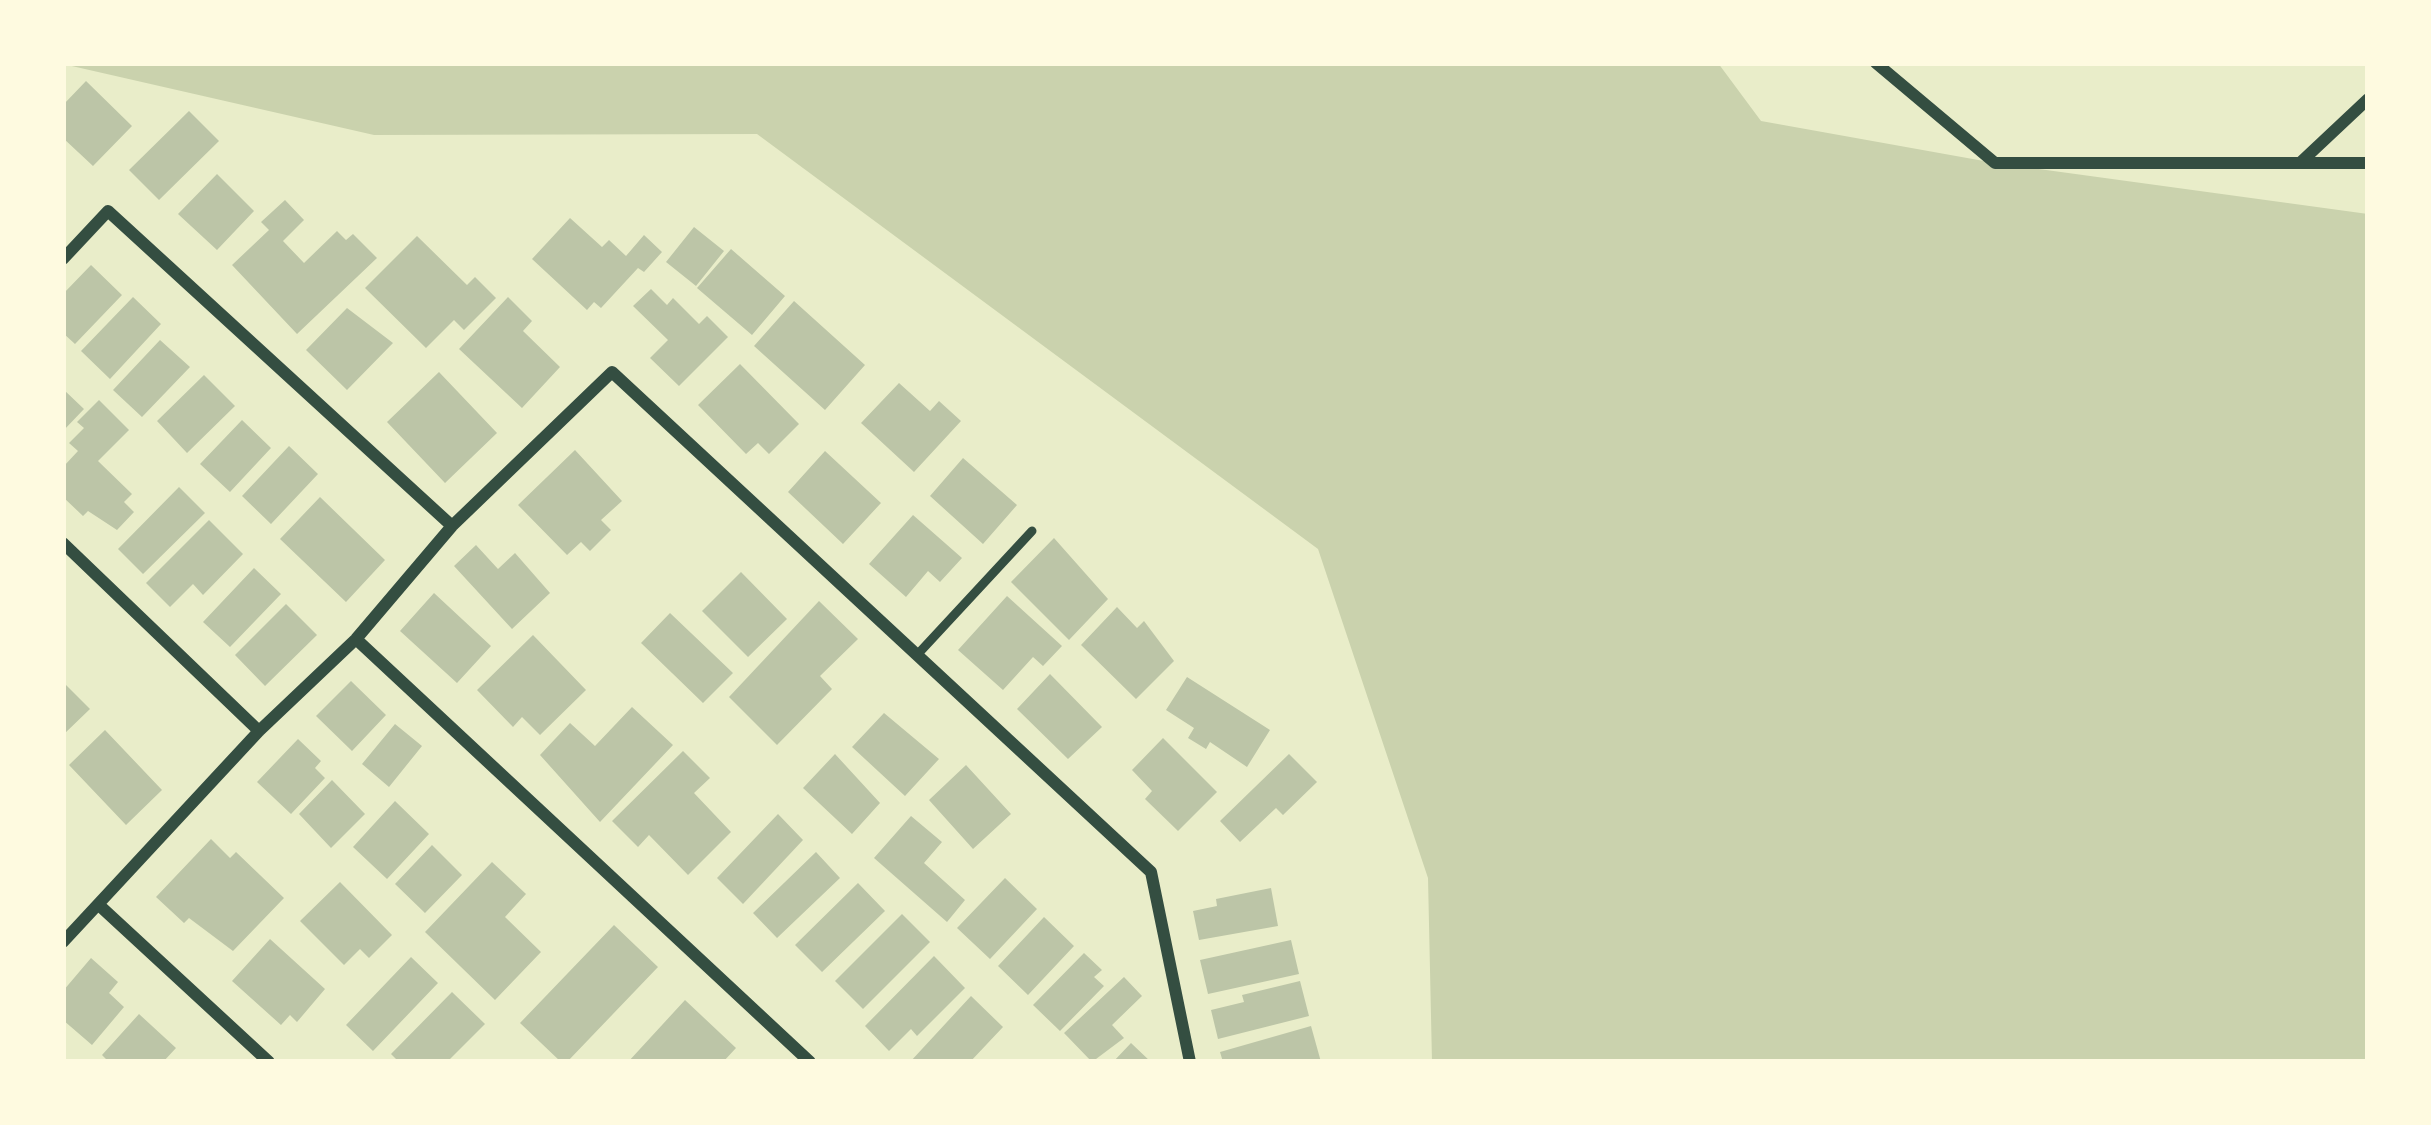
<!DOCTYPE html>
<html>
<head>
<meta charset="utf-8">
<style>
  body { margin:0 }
  #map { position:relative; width:2431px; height:1125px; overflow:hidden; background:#e9edc9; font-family:"Alegreya Sans",sans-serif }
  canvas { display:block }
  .frame { position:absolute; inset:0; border:66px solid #fefae0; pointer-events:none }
</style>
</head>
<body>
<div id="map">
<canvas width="2431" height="1125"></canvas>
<div class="frame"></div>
</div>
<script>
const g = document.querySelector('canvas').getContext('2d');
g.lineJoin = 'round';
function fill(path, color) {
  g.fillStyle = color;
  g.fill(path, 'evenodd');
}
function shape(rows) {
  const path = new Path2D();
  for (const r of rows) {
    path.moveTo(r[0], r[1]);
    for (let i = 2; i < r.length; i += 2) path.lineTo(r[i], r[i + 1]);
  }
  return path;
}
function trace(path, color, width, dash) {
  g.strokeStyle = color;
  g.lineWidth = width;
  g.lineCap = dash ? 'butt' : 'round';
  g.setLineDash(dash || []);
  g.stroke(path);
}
fill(shape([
  [1718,63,1761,121,1995,163,2368,214,2368,1062,1432,1062,1428,878,1318,549,757,134,374,135,63,64]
]), '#cad2ad');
fill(shape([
  [86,81,132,126,93,166,63,138,63,105],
  [189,111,219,141,159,200,129,170],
  [217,174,254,211,217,250,178,214],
  [285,200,304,220,283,241,304,263,337,231,346,240,353,234,377,258,297,334,232,265,269,230,261,222],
  [570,218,602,247,609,240,626,256,644,235,662,252,644,272,638,268,601,308,594,302,587,310,532,259],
  [694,227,724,251,696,286,666,262],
  [417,236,467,285,475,277,496,298,464,330,454,320,426,348,365,288],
  [731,249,785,296,752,335,697,288],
  [91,265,122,295,75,344,63,333,63,294],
  [651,289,667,305,673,298,699,324,707,316,728,337,679,386,650,358,668,340,633,306],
  [133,297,161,324,110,379,81,351],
  [508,297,532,321,523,331,560,367,522,408,459,349],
  [794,301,865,365,825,410,754,346],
  [347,308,393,343,347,390,306,350],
  [160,340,190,367,142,417,113,390],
  [740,364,799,424,769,454,758,443,746,454,698,405],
  [439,372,497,433,445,483,387,422],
  [204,375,235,406,187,453,157,421],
  [899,383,930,411,939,401,961,421,914,472,861,423],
  [63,389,84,409,63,431],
  [99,400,129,430,98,461,132,494,124,502,134,512,117,530,88,511,83,516,63,497,63,467,78,451,69,443,84,428,77,422],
  [242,420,271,448,230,492,200,464],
  [289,446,318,474,271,524,242,496],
  [575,450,622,501,601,520,611,530,590,551,581,542,567,555,518,505],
  [825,451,881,503,843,544,788,492],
  [963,458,1017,505,983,544,930,496],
  [179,487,205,513,143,574,118,549],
  [320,497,385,560,346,602,280,539],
  [913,515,962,558,940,582,928,571,906,597,869,564],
  [209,520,243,554,203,595,193,584,170,607,146,583],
  [1054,538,1108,599,1069,640,1011,582],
  [476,545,498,569,515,553,550,593,512,629,454,566],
  [254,568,281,594,230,647,203,622],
  [741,572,787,619,748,657,702,611],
  [434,593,491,646,457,683,400,631],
  [1007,596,1062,646,1043,666,1033,657,1003,690,958,650],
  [819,601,858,639,820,676,832,689,777,745,729,697],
  [286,604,317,635,265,686,235,655],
  [1117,607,1137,628,1144,621,1174,661,1136,699,1081,645],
  [670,613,733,673,703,703,641,643],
  [533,635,586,690,540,735,522,717,513,727,477,690],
  [1050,674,1102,727,1068,759,1017,709],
  [1187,677,1270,730,1247,767,1210,742,1206,749,1188,738,1194,728,1166,710],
  [351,681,386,715,352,751,316,716],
  [63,682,90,709,63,735],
  [632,707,673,745,600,822,540,755,570,723,595,746],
  [884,713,939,759,905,796,852,747],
  [395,724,422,746,389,787,362,764],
  [105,730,162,790,126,825,69,765],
  [1163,738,1217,792,1178,831,1145,799,1152,791,1132,770],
  [298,739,321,761,315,768,325,778,291,814,257,782],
  [683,751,710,778,694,793,731,832,688,875,649,835,638,847,612,821],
  [835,754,880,803,852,834,803,788],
  [1289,754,1317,782,1283,815,1276,808,1240,842,1220,821],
  [966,765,1011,814,973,849,929,800],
  [332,780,365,814,331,848,299,814],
  [395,801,429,834,387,879,353,847],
  [778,814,803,840,743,904,717,878],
  [911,816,942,842,924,863,965,900,947,922,874,858],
  [211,839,230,858,236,852,284,898,233,951,189,918,184,923,156,897],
  [432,845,462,875,425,913,395,884],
  [816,852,840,878,777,938,753,913],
  [492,862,526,894,505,917,541,952,495,1000,425,932],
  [1005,878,1037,909,990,959,957,928],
  [340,882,392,935,369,958,360,949,344,965,300,921],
  [858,883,885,911,822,972,795,945],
  [1271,888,1278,926,1199,940,1193,911,1217,906,1216,899],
  [902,914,930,942,863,1009,835,981],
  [1044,917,1074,946,1028,995,998,966],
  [614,925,658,967,567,1062,561,1062,520,1023],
  [270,939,325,989,297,1022,290,1015,281,1025,232,981],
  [1291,940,1299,974,1208,994,1200,960],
  [1084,953,1102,970,1094,977,1104,986,1060,1031,1033,1005],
  [934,956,965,988,917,1036,911,1029,889,1051,865,1026],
  [411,957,438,983,373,1051,346,1025],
  [91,958,118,982,109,993,124,1007,92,1045,63,1020,63,991],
  [1124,977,1142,996,1112,1025,1124,1038,1092,1062,1064,1033],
  [1300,981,1309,1016,1218,1039,1211,1010,1244,1002,1242,995],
  [452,992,485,1024,447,1062,399,1062,391,1054],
  [971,996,1003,1027,970,1062,910,1062],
  [685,1000,736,1048,723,1062,628,1062],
  [139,1014,176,1048,163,1062,109,1062,102,1055],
  [1311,1026,1321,1062,1223,1062,1220,1052],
  [1131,1043,1151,1062,1113,1062]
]), '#bcc5a7');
trace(shape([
  [917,655,1032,531]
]), '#344e41', 9);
trace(shape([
  [1876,63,1995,163,2368,163],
  [2302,161,2368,99],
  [63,259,108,211,452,526],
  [63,543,259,731],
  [356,639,810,1062],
  [100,906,269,1062],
  [63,942,259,731,356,639,452,526,612,372,1151,872,1190,1062]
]), '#344e41', 12);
</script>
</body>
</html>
